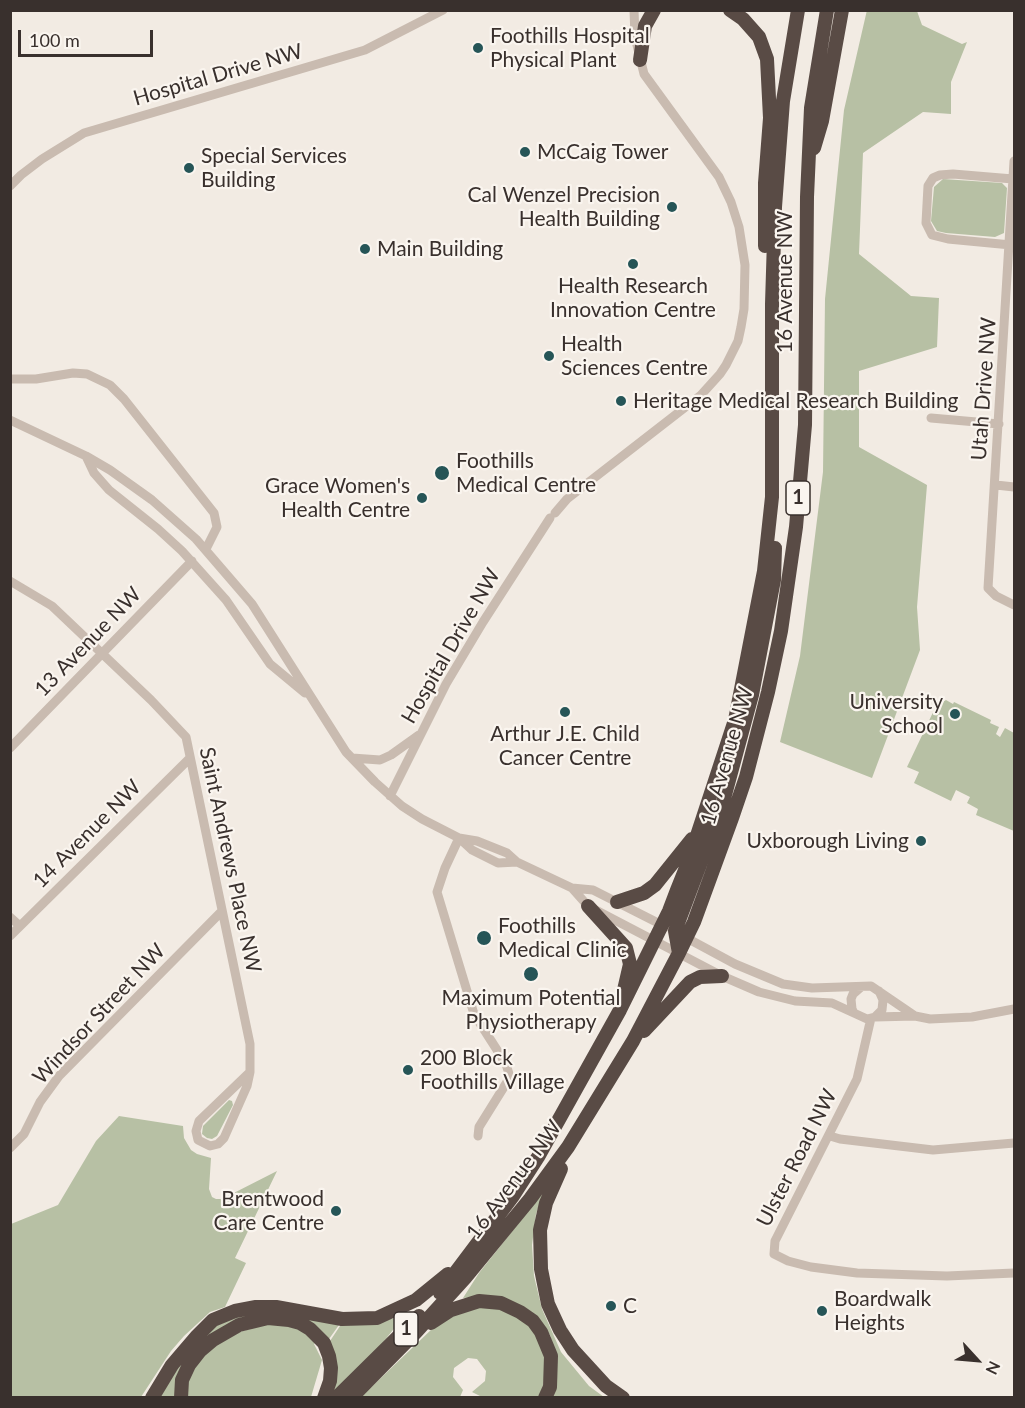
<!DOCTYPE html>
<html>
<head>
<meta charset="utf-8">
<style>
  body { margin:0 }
  #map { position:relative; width:1025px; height:1408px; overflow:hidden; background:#f2ebe3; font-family:Lato,sans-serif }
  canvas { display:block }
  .frame { position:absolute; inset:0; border:12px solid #39302d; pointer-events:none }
  .north { position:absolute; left:947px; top:1330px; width:60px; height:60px; -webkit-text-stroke:4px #faf5ef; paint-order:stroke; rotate:116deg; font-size:16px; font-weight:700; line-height:24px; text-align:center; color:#39302d }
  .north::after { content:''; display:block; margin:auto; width:21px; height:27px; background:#39302d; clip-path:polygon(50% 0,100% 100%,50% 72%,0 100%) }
  .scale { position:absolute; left:18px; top:30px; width:135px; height:27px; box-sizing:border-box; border:3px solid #39302d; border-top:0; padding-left:8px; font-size:18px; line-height:21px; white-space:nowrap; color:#39302d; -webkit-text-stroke:4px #faf5ef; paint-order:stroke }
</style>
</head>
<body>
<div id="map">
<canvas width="1025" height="1408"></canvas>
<div class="frame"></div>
<div class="north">N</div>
<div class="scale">100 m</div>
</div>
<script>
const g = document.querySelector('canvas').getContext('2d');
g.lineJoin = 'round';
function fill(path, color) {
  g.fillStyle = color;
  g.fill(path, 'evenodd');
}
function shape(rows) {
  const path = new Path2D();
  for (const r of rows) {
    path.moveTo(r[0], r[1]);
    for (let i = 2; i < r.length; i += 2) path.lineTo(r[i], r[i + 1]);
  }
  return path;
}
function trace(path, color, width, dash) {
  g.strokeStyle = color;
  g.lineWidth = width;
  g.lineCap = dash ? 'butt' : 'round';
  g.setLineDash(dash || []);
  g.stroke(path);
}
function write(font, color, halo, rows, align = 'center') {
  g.font = font + ' Lato,sans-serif';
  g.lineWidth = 4.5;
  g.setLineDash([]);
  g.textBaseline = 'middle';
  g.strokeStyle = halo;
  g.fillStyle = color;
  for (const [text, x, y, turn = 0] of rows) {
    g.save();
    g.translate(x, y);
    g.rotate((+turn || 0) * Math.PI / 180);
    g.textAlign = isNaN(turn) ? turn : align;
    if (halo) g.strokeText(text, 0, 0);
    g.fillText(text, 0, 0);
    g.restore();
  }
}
fill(shape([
  [867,10,917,11,922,25,962,44,967,42,951,82,951,114,923,112,863,153,859,254,911,296,939,298,937,347,859,371,859,447,927,485,917,607,920,650,872,778,780,742,800,656,823,472,825,299,844,110],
  [943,179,1002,183,1007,188,1004,233,995,237,946,233,937,231,931,221,934,187],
  [946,700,953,704,954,702,991,720,990,723,999,727,996,734,1000,737,1005,728,1014,733,1014,831,976,815,978,809,967,803,970,797,956,790,951,801,914,783,919,772,907,767,936,706],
  [229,1100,232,1101,233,1105,217,1136,212,1139,207,1138,202,1134,203,1126],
  [119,1116,183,1126,184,1138,191,1150,197,1154,211,1158,209,1189,212,1197,216,1199,222,1199,277,1171,235,1258,246,1263,225,1307,210,1312,184,1336,171,1351,141,1397,11,1397,11,1224,58,1205,96,1141],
  [544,1191,536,1214,532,1245,534,1276,542,1309,561,1352,589,1386,604,1397,552,1397,557,1380,556,1356,550,1335,538,1319,486,1296,463,1298,479,1273],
  [498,1307,529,1323,548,1357,541,1397,482,1397,472,1392,485,1381,486,1371,477,1359,468,1358,454,1368,453,1377,463,1390,460,1397,360,1398,433,1328,465,1308],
  [264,1311,339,1325,329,1339,296,1318,216,1333,177,1397,158,1398,192,1347,218,1324,231,1318],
  [404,1316,377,1350,332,1395,330,1341,340,1326,343,1323,376,1322],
  [270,1323,295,1326,317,1341,314,1344,322,1360,311,1397,186,1398,186,1384,199,1359,229,1335]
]), '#b7c0a4');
trace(shape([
  [1014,161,988,588,996,596,1014,605],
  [10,186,21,175,42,159,84,133,365,50,443,10],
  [1011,245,948,239,932,235,926,223,928,186,933,178,940,175,953,174,1013,179],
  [10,379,36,379,73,373,87,374,110,385,124,399,214,513,217,527,206,549],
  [931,418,999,424],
  [10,420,86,456,110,470,152,500,196,539,252,604,346,752,375,782,402,806,422,819,459,838,477,841,507,853,517,862,572,888,593,890,666,927],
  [86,456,94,473,109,490,158,529,182,551,226,600,270,664,305,693],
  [996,485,1014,487],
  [555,513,567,499,701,395,720,374,726,365,738,341,741,327,744,309,745,265,739,227,731,202,719,177,644,74,635,37,634,10],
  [10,581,52,606,151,700,186,737,250,1044,250,1072,247,1086,224,1138,218,1144,210,1146,198,1140,196,1131,199,1121,250,1072],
  [10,748,192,561],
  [352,758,380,760,391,755,419,735],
  [390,796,446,684,483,622,550,518],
  [459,838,445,868,437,892,474,1014,506,1064,509,1074,507,1082,479,1127,478,1136],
  [459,838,472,850,498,863,517,862],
  [572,888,588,906,722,976,759,992,795,1001,832,1003,867,1019,875,1017,882,1010,883,1000,879,991],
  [10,917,20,926],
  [10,936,190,758],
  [683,936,735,964,783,984,812,988,871,986,915,1016],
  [854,1013,852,1009,851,999,853,994,861,987],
  [875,1017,915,1016,930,1019,972,1017,1014,1009],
  [871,1018,857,1079,775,1241,774,1254,788,1261,811,1267,857,1273,947,1276,1014,1273],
  [830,1136,840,1139,933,1150,1014,1143],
  [10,1148,24,1134,40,1102,59,1076,222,911]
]), '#c9bbb0', 9);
trace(shape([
  [730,10,743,19,759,37,767,59,770,118,765,183,765,246],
  [640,60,645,26,654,10],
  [814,148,822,121,842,10],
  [617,902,644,893,655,885,692,839],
  [588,906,626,948,630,964,624,990],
  [679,953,675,931,722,806,752,695,774,580,775,548],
  [644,1031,690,982,700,977,722,976],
  [561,1169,546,1203,540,1230,541,1269,548,1304,560,1330,573,1350,606,1386,623,1398],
  [440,1293,513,1196,538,1157,620,1010,669,911,677,890,689,860,735,720,764,571,772,497,772,304,775,207,783,101,798,10],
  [431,1323,451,1310,479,1301,501,1303,520,1312,533,1321,541,1332,551,1356,550,1387,545,1398],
  [152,1398,172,1365,196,1337,213,1320,235,1311,256,1307,276,1307,342,1319,377,1318,416,1300,448,1274],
  [181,1398,182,1380,189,1365,200,1351,213,1340,239,1325,268,1318,289,1320,300,1323,310,1329,324,1343,329,1356,331,1368,330,1381,324,1398],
  [336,1398,419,1316],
  [351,1398,416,1332,465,1278,530,1199,568,1147,633,1041,679,953,694,922,732,818,746,777,768,692,781,631,796,527,805,425,807,197,811,108,827,10]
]), '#594b45', 14);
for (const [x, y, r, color] of [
  [478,48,6,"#265557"],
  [525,152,6,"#265557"],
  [189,168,6,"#265557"],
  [672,207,6,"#265557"],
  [365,249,6,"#265557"],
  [633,264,6,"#265557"],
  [549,356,6,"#265557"],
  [621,401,6,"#265557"],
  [442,473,8,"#265557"],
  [422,498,6,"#265557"],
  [565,712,6,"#265557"],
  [955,714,6,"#265557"],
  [921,841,6,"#265557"],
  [484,938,8,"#265557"],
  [531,974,8,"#265557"],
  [408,1070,6,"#265557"],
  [336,1211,6,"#265557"],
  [611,1306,6,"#265557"],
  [822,1311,6,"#265557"]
]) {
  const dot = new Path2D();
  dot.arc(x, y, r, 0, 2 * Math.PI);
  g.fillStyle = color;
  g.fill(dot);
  trace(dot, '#faf5ef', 2);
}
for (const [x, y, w] of [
  [798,498,24],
  [406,1329,24]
]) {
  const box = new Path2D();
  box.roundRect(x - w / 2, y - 17, w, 34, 4.5);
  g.fillStyle = '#faf5ef';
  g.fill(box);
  trace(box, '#39302d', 1.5);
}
write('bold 20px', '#39302d', null, [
  ["1",798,498],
  ["1",406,1329]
]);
write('21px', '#39302d', '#faf5ef', [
  ["Foothills Hospital",490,36],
  ["Physical Plant",490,60],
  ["McCaig Tower",537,152],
  ["Special Services",201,156],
  ["Building",201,180],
  ["Cal Wenzel Precision",660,195,"right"],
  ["Health Building",660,219,"right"],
  ["Main Building",377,249],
  ["Health Research",633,286,"center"],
  ["Innovation Centre",633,310,"center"],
  ["Health",561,344],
  ["Sciences Centre",561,368],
  ["Heritage Medical Research Building",633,401],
  ["Foothills",456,461],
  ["Medical Centre",456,485],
  ["Grace Women's",410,486,"right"],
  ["Health Centre",410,510,"right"],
  ["University",943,702,"right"],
  ["School",943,726,"right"],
  ["Arthur J.E. Child",565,734,"center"],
  ["Cancer Centre",565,758,"center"],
  ["Uxborough Living",909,841,"right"],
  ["Foothills",498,926],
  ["Medical Clinic",498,950],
  ["Maximum Potential",531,998,"center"],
  ["Physiotherapy",531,1022,"center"],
  ["200 Block",420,1058],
  ["Foothills Village",420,1082],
  ["Brentwood",324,1199,"right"],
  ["Care Centre",324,1223,"right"],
  ["Boardwalk",834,1299],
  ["Heights",834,1323],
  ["C",623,1306]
], 'left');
write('21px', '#39302d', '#faf5ef', [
  ["Hospital Drive NW",218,75,-16],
  ["16 Avenue NW",785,282,-90],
  ["Utah Drive NW",984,389,-86],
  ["13 Avenue NW",88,642,-46],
  ["Hospital Drive NW",451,646,-60],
  ["16 Avenue NW",727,756,-74],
  ["14 Avenue NW",87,834,-45],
  ["Saint Andrews Place NW",230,860,78],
  ["Windsor Street NW",99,1014,-47],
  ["Ulster Road NW",797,1158,-63],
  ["16 Avenue NW",514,1180,-53]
]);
</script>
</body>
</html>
